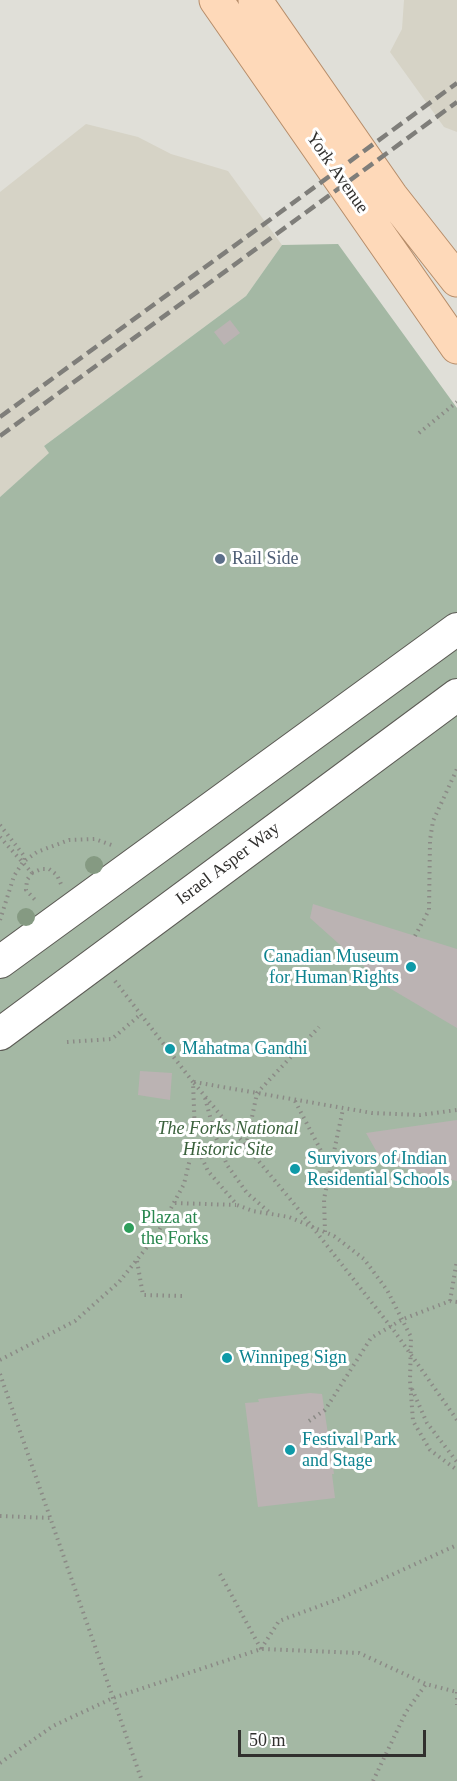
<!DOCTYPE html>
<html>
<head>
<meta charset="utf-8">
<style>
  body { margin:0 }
  #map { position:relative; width:457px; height:1781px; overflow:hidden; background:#e0dfd8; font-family:"Times New Roman",serif }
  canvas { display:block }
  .scale { position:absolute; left:238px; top:1730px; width:188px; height:27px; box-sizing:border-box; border:3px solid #31302e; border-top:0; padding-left:8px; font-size:18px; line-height:21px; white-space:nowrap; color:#31302e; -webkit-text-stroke:4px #fff; paint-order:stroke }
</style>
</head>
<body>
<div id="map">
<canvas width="457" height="1781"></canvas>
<div class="scale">50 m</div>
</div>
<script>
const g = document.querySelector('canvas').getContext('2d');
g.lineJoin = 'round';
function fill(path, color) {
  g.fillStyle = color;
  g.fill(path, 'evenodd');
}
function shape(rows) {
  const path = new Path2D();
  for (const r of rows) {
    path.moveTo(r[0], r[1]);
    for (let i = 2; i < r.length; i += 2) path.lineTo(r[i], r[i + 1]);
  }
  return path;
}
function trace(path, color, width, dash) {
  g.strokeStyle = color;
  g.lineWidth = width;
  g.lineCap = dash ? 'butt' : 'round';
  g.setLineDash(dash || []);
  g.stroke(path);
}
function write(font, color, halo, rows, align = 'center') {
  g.font = font + ' "Times New Roman",serif';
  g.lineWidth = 6;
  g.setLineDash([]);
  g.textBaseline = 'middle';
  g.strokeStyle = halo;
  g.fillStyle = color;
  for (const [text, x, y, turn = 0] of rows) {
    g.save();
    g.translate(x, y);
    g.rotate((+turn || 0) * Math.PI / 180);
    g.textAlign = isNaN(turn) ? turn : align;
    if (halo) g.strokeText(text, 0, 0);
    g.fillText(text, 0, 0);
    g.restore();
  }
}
fill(shape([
  [404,0,457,0,457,132,444,127,390,52,402,29],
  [86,124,138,137,171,154,228,171,282,245,246,296,44,446,50,453,0,497,0,192]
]), '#d6d3c6');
fill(shape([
  [338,244,457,408,457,1781,0,1781,0,497,49,453,44,446,246,296,282,245]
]), '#a4b8a4');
fill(shape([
  [230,320,240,333,224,345,214,332],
  [313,904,457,949,457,1028,386,986,310,918],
  [140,1071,172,1073,170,1100,138,1095],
  [457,1120,457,1181,383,1163,366,1133],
  [310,1393,322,1394,334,1474,332,1474,335,1498,258,1507,245,1403,259,1402,258,1399]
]), '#bbb3b3');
const minor = shape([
  [0,962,457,629],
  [0,1034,457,695]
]);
const major = shape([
  [216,0,457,347],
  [255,0,391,196,457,280]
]);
trace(minor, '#5c5b55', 34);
trace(major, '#b68d6a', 35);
trace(shape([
  [419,433,457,402],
  [0,825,25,857,24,861],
  [0,837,32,873,27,880,26,890,37,902],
  [32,873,41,869,49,869,57,875,61,884],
  [0,920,14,876,23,862,37,852,69,840,95,839,114,846],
  [415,936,429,910,430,840,433,821,457,769],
  [115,981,193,1082,195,1134,200,1154,208,1171,237,1205,253,1211,289,1217,334,1236,364,1259,387,1290,411,1337,410,1381,413,1421,430,1450,457,1470],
  [67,1042,112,1039,141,1014],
  [194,1082,372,1113,420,1115,457,1110],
  [194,1083,295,1205,395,1332,457,1420],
  [205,1098,215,1135,227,1165,247,1193,269,1212],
  [295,1101,329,1166],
  [246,1146,257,1093,319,1027],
  [175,1203,236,1205],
  [325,1232,324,1199,343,1109],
  [137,1261,143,1295,183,1296],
  [450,1301,457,1260],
  [0,1360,75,1321,119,1282,156,1236,184,1184,195,1138],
  [0,1374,142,1781],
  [412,1389,427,1423,457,1462],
  [309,1421,325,1410,371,1338,403,1319,450,1301,457,1302],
  [0,1516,52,1518],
  [220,1574,261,1649],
  [261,1649,279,1621,341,1598,457,1545],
  [457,1692,457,1705],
  [0,1763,53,1726,113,1698,261,1649,359,1653,426,1684,457,1692],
  [373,1781,406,1712,426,1684]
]), '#8b8a86', 4, [1.5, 4.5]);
trace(minor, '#fff', 32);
trace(major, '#fed9b9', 33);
trace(shape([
  [0,417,457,83],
  [0,436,457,102]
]), '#7f7e7a', 4.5, [12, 6]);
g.fillStyle = '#859a82';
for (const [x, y] of [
  [94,865],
  [26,917]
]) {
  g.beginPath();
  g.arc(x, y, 9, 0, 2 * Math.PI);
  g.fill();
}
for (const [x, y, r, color] of [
  [220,559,6,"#5c6f8a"],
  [411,967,6,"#0f9aa8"],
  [170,1049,6,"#0f9aa8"],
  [295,1169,6,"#0f9aa8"],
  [129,1228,6,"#2e9e5b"],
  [227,1358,6,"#0f9aa8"],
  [290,1450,6,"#0f9aa8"]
]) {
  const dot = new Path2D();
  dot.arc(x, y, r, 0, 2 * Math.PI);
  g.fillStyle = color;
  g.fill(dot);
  trace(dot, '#fff', 2);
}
write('18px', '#31302e', '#fff', [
  ["York Avenue",337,173,55],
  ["Israel Asper Way",228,864,-37]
]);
write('18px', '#4e5e75', '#fff', [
  ["Rail Side",232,559]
], 'left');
write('18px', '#0d838f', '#fff', [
  ["Canadian Museum",399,957,"right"],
  ["for Human Rights",399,978,"right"],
  ["Mahatma Gandhi",182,1049],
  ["Survivors of Indian",307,1159],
  ["Residential Schools",307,1180],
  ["Winnipeg Sign",239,1358],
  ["Festival Park",302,1440],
  ["and Stage",302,1461]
], 'left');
write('italic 18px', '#3a613c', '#fff', [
  ["The Forks National",228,1129],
  ["Historic Site",228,1150]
]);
write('18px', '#27864d', '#fff', [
  ["Plaza at",141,1218],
  ["the Forks",141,1239]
], 'left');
</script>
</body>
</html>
